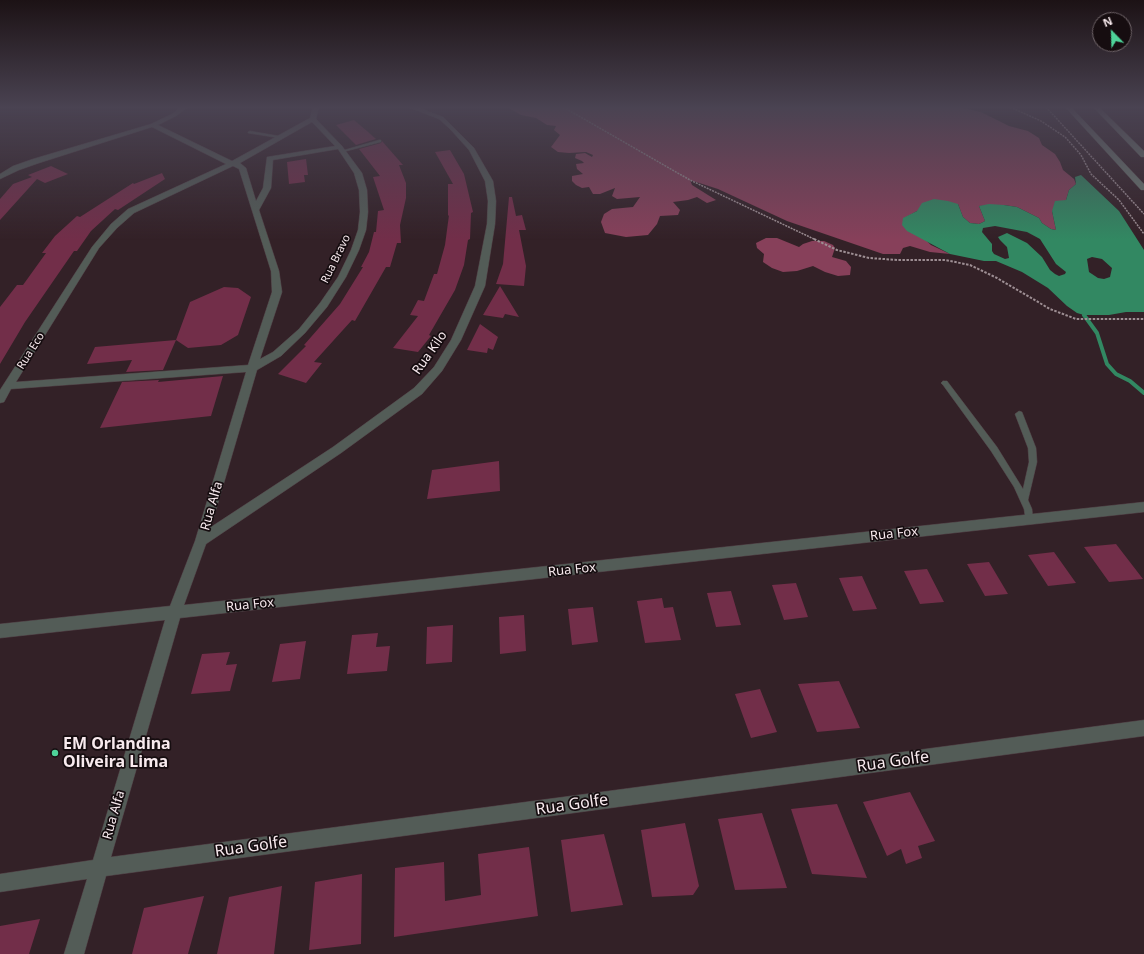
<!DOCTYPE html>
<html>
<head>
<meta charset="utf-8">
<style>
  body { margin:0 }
  #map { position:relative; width:1144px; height:954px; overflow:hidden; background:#332127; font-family:"Noto Sans",sans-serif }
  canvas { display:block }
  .north { position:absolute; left:1092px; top:12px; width:40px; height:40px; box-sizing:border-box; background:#160d10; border:1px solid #706569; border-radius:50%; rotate:337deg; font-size:11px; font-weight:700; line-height:16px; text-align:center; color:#f8eaee }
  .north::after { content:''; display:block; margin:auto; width:14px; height:18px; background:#4ed399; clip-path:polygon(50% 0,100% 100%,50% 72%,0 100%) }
</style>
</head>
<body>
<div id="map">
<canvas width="1144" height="954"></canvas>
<div class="north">N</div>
</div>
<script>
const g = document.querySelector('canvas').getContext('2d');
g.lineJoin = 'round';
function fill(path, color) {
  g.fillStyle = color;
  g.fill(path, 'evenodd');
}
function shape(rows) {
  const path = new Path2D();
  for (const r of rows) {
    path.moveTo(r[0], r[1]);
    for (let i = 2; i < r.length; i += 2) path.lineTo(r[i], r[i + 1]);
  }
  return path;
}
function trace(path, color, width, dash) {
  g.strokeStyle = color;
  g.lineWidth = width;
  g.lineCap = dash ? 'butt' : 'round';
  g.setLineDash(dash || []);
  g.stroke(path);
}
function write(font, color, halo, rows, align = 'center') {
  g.font = font + ' "Noto Sans",sans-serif';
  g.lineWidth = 3.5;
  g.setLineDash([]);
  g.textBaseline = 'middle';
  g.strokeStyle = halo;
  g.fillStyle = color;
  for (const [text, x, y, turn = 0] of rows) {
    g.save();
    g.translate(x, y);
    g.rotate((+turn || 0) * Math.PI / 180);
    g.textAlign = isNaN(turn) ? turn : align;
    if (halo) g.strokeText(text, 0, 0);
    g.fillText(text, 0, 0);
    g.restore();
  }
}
fill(shape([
  [507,107,959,107,981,112,1009,126,1028,131,1039,138,1042,145,1055,154,1060,162,1063,170,1074,179,1076,184,1069,190,1066,200,1052,211,1056,230,1051,229,1042,223,1039,218,1017,207,1004,205,979,206,985,221,979,224,970,223,963,217,958,204,917,211,903,219,931,245,950,254,930,252,910,246,903,248,900,254,883,254,787,221,718,189,690,180,692,185,716,200,707,203,697,197,688,200,673,202,680,210,678,215,660,216,657,224,648,235,626,237,605,233,601,222,604,214,612,209,633,207,640,197,617,199,612,196,615,188,600,194,593,194,589,187,582,188,576,185,572,181,572,176,583,174,577,169,576,164,584,163,582,161,575,158,576,154,585,153,592,157,593,155,586,152,569,153,558,152,551,147,560,135,554,130,556,126,547,125,536,118,521,115],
  [766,238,777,238,799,247,803,244,812,241,824,241,833,245,835,248,832,257,846,261,851,267,850,275,838,276,825,272,813,266,797,271,783,272,772,268,763,262,764,254,757,248,756,243]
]), '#87405a');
fill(shape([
  [1081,175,1119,211,1144,250,1144,312,1126,312,1109,315,1084,315,1077,313,1067,306,1048,288,1022,272,996,261,984,261,950,254,907,231,902,225,903,218,917,211,922,203,934,199,948,201,958,204,963,217,970,223,979,224,985,221,979,206,989,204,1004,205,1017,207,1039,218,1042,223,1051,229,1056,230,1052,211,1055,201,1066,200,1069,190,1076,184,1075,177],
  [995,226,1027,232,1040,239,1056,264,1066,272,1065,274,1059,276,1055,274,1050,270,1042,257,1027,243,1007,233,998,237,1000,240,1007,247,1009,258,1005,259,994,254,992,251,992,244,982,232,983,228],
  [1092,257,1102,259,1112,268,1110,277,1104,279,1098,278,1089,272,1087,259]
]), '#328862');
trace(shape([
  [1084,315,1097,333,1107,364,1116,374,1130,381,1144,393]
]), '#328862', 4);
fill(shape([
  [354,120,367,131,376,139,356,145,336,125],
  [382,141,403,165,399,165,406,183,406,198,400,225,401,243,397,243,390,267,386,267,355,321,352,320,314,362,322,363,306,383,278,374,306,346,304,345,340,304,363,267,361,267,369,252,374,232,376,232,378,211,384,210,373,177,380,176,359,149,381,143],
  [450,150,464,174,473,212,471,213,470,239,468,240,464,265,455,290,429,335,431,336,418,352,393,348,418,316,410,315,418,300,424,301,434,274,437,274,445,245,449,215,448,216,448,184,453,184,435,152],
  [306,159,308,175,304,175,305,182,289,184,287,162],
  [51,166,68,174,45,183,37,179,0,220,0,199,13,184,32,177,28,175],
  [162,173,165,179,118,210,115,209,91,231,77,251,74,251,25,322,0,364,0,307,17,285,23,285,46,253,42,253,55,236,77,216,80,217,133,183,134,184],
  [509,197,512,197,516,216,522,215,526,230,519,230,526,266,524,286,496,284,503,264],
  [500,286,519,317,505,314,503,318,483,315],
  [224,287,238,288,251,297,238,335,221,345,188,348,176,340,190,302],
  [480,324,498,337,493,350,488,348,487,353,467,350],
  [176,340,163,370,126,372,132,360,87,364,95,347],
  [223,376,211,416,100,428,122,382,159,380,158,382],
  [499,461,500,491,427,499,432,470],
  [1116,544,1143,579,1109,582,1084,547],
  [1054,552,1076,583,1048,586,1028,555],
  [989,562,1008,594,985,596,967,564],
  [927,569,944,602,920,604,904,571],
  [862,576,877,609,853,611,839,578],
  [796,583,808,617,784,620,772,585],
  [731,591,741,625,716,627,707,593],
  [662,598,664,608,673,607,681,640,645,643,637,601],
  [593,607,598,642,572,645,568,609],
  [524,615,526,651,500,654,499,617],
  [453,625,452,662,426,664,427,627],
  [378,633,376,647,390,646,387,671,347,674,352,635],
  [306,641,300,679,272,682,280,644],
  [230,652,226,665,237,664,230,691,191,694,202,654],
  [839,681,860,728,817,732,798,684],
  [760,689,777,732,751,738,735,694],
  [910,792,935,841,918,846,922,858,906,864,901,849,887,856,863,802],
  [837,804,867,878,812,874,791,809],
  [762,813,787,888,735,890,718,819],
  [685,823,699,886,693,895,652,897,641,830],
  [604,834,623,905,571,912,561,840],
  [529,847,538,916,394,937,395,868,444,862,445,901,481,895,478,854],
  [362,874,361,944,309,950,315,882],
  [282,886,274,954,217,954,229,897],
  [204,896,188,954,132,954,144,908],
  [40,919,29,954,0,954,0,926]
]), '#722e49');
const service = shape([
  [250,131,279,136,281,137,279,138,248,133,248,132,250,131],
  [379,140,381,140,381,142,343,152,341,151,379,140],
  [943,381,947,381,997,447,1023,489,1029,462,1028,448,1015,414,1019,411,1022,412,1036,448,1037,462,1028,500,1032,509,1033,520,1032,522,1029,523,1026,522,1024,509,1014,487,991,451,943,385,941,383,943,381]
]);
const minor = shape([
  [181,107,188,107,176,116,158,125,232,161,310,118,313,107,319,107,316,119,342,146,362,173,367,190,368,212,366,230,359,250,346,277,327,307,305,333,281,356,257,370,211,527,333,447,414,388,434,367,451,340,475,286,487,224,488,201,485,181,469,150,450,129,439,119,408,107,417,107,443,117,474,148,493,181,496,201,495,224,485,286,461,340,442,371,422,394,341,453,206,544,184,605,1144,502,1144,512,180,618,111,857,1144,720,1144,736,106,876,84,954,64,954,87,879,0,892,0,874,93,860,165,620,0,638,0,624,170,606,195,541,246,372,11,389,4,402,0,403,0,390,92,247,111,224,128,209,226,164,152,127,39,163,19,170,0,179,0,174,13,166,33,159,151,124,172,114,181,107],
  [312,122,335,146,267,157,263,188,256,201,246,168,240,163,312,122],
  [338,149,354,173,359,190,360,212,358,230,351,250,338,277,320,303,299,329,273,352,260,359,282,292,279,271,259,210,271,188,273,160,338,149],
  [233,166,239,169,271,271,272,292,248,365,16,382,99,248,117,228,134,213,233,166]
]);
const secondary = shape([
  [1065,107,1071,107,1144,184,1144,190,1141,190,1065,107],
  [1093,107,1099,107,1144,151,1144,157,1141,157,1093,107]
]);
trace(service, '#4f3d43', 1);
trace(minor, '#4f3d43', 1);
trace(secondary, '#4f3d43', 1);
trace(shape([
  [563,107,690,180,816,240],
  [1010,107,1041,121,1065,137,1081,155,1091,174,1119,200,1144,234],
  [1046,107,1144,214]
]), '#9e8f94', 1.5, [2, 1]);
trace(shape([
  [814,239,837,250,869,258,898,260,945,260,970,265,997,278,1050,309,1076,319,1144,319]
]), '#9e8f94', 2, [2.5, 1.5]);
fill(service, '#535c57');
fill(minor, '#535c57');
fill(secondary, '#6c7a72');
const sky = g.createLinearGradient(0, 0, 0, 240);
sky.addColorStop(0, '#1c1215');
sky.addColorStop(0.45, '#4a4352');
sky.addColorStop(1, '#4a435200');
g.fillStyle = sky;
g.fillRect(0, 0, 1144, 240);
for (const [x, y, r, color] of [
  [55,753,4,"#4ed399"]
]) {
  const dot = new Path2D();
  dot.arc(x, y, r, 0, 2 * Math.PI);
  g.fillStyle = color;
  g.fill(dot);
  trace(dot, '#160d10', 1.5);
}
write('11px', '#f8eaee', '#160d10', [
  ["Rua Bravo",336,259,-64],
  ["Rua Eco",31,351,-58]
]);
write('13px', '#f8eaee', '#160d10', [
  ["Rua Kilo",430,353,-55],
  ["Rua Alfa",212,506,-74],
  ["Rua Fox",894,534,-6],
  ["Rua Fox",572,570,-6],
  ["Rua Fox",250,605,-6],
  ["Rua Alfa",114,815,-74]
]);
write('bold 16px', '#f8eaee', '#160d10', [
  ["EM Orlandina",63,744],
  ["Oliveira Lima",63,762]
], 'left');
write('16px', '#f8eaee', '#160d10', [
  ["Rua Golfe",893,762,-8],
  ["Rua Golfe",572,805,-8],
  ["Rua Golfe",251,847,-8]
]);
</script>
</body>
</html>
